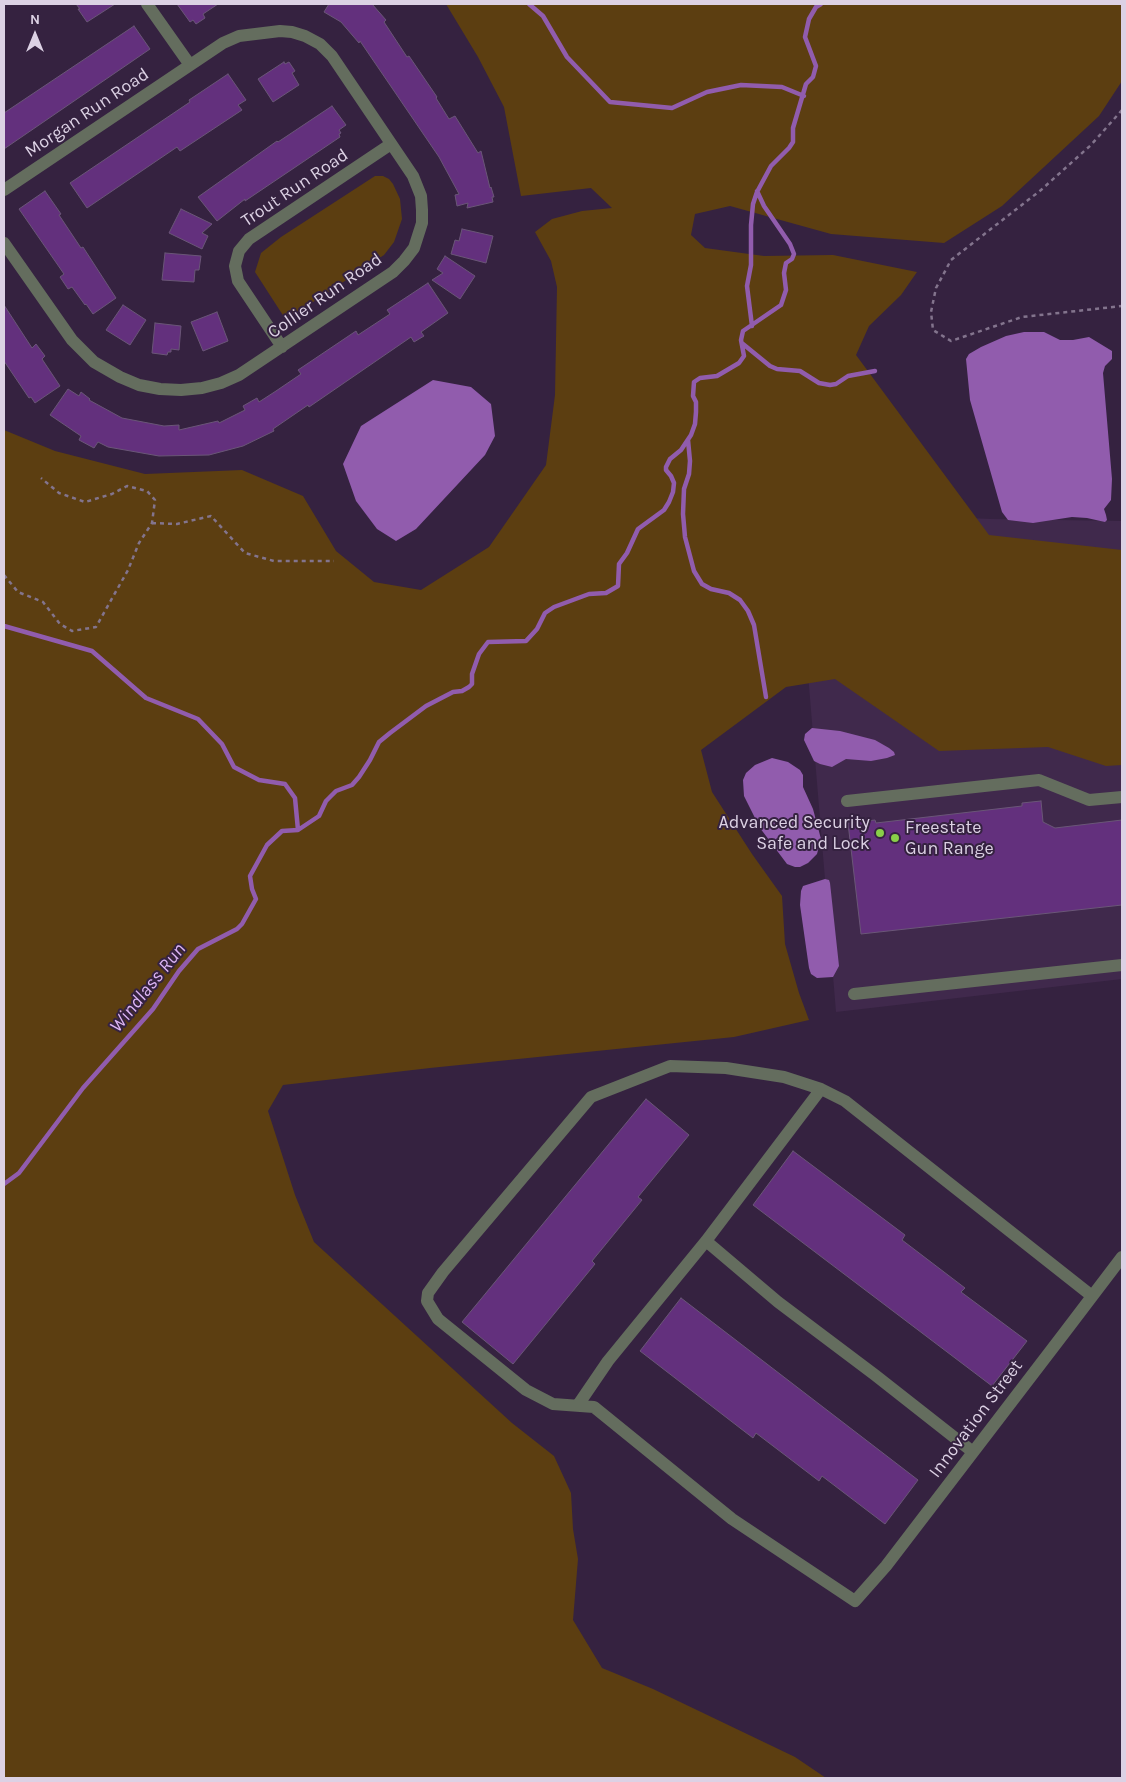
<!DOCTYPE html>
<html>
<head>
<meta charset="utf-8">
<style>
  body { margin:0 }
  #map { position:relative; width:1126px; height:1782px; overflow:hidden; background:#352240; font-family:Karla,sans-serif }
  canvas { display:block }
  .frame { position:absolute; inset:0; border:5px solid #dcd1e4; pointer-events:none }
  .north { position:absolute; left:10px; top:10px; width:50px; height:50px; -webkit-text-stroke:4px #352240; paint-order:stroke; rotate:0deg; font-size:14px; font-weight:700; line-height:20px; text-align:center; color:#dcd1e4 }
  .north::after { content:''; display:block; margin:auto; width:18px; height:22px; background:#dcd1e4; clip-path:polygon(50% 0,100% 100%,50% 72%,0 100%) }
</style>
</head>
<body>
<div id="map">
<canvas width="1126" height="1782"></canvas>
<div class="frame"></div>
<div class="north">N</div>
</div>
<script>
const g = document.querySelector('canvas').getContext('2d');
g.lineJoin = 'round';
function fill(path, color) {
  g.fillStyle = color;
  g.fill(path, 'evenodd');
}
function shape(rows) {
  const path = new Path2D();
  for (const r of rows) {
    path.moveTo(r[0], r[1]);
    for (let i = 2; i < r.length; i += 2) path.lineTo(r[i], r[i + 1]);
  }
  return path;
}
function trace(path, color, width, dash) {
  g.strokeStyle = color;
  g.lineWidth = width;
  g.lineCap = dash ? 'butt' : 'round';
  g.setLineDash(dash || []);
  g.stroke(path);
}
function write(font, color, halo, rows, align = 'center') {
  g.font = font + ' Karla,sans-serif';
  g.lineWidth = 4;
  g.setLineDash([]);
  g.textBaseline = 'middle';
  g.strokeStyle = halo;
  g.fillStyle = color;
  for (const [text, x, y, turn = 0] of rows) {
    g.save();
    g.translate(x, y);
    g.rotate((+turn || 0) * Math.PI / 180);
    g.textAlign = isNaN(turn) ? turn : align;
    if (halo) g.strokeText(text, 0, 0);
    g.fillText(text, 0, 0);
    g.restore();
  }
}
fill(shape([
  [849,513,991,519,1122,521,1122,979,836,1012,795,517]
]), '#40294c');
fill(shape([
  [446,4,1122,4,1122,81,1099,116,1002,206,944,243,831,234,730,206,695,214,691,235,705,248,764,256,833,255,917,272,901,295,869,326,856,355,989,535,1122,550,1122,765,1106,766,1048,747,939,751,835,679,786,687,701,750,712,792,752,854,782,896,785,944,799,993,809,1020,734,1037,430,1068,283,1085,268,1111,295,1195,314,1242,512,1423,554,1456,571,1493,573,1529,578,1559,573,1620,602,1668,653,1689,795,1757,826,1778,4,1778,4,430,55,451,145,474,242,470,303,496,336,551,374,582,421,590,489,547,546,465,555,395,557,287,551,261,535,232,552,219,582,211,612,208,591,188,521,196,504,107,478,57],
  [375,176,383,176,389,179,393,184,400,199,402,219,394,242,384,255,286,320,255,272,261,253,281,237]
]), '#5c3e11');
fill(shape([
  [1024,332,1044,332,1060,340,1073,340,1089,337,1112,351,1112,359,1105,366,1103,373,1112,479,1111,500,1104,509,1106,515,1107,520,1105,522,1087,518,1072,517,1033,523,1008,520,1002,512,970,400,966,359,969,354,981,347,1006,336],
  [433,380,471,387,491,404,495,436,485,455,416,529,396,541,377,529,356,501,343,464,361,426],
  [812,728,840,731,875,740,889,748,894,752,895,755,887,758,871,761,846,759,832,767,820,764,814,761,804,740,805,734],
  [772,758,788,762,800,770,803,775,803,787,813,809,821,839,817,854,808,863,800,867,795,867,787,864,760,828,744,796,743,780,746,773,755,765],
  [825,879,829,880,830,883,839,966,833,977,817,978,811,974,809,968,800,905,801,891,803,886]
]), '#915cad');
trace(shape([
  [529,4,543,16,567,57,610,102,672,108,707,92,741,85,782,87,804,96],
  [752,326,747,286,751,265,751,225,753,204,757,192,771,166,789,148,793,142,793,128,806,84,813,77,816,66,805,37,809,19,816,7,821,4],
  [743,344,770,366,777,369,800,371,819,383,830,385,836,384,848,376,875,371],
  [688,440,690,461,689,474,684,489,683,514,685,537,694,571,702,584,711,589,729,593,740,600,748,611,754,625,766,697],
  [4,626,92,651,146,698,198,719,222,744,234,767,259,780,285,784,295,798,298,830],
  [4,1184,19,1173,83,1088,153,1009,179,971,198,949,237,929,242,924,256,899,252,889,250,876,267,845,282,831,298,830,319,816,326,801,336,791,352,785,359,777,370,760,379,742,390,733,426,706,453,692,462,691,469,687,472,684,472,674,479,654,488,642,526,641,537,629,545,613,554,607,589,594,606,593,618,586,619,564,627,553,638,529,664,510,669,502,673,492,674,483,671,476,666,470,666,467,670,459,681,450,691,435,695,424,696,412,696,402,693,396,694,382,700,378,717,376,739,363,744,356,741,340,743,331,781,305,786,290,784,273,786,263,792,259,794,254,790,244,764,206,757,191]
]), '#915cad', 4.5);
const building = shape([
  [76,4,115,4,87,22,78,9,80,9,76,4],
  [177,4,218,4,203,14,205,18,196,24,193,20,190,22,177,4],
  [329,4,372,4,386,20,384,22,407,57,409,56,437,97,436,98,449,119,455,116,478,153,481,151,490,188,491,187,494,197,492,197,493,202,467,208,468,203,457,206,455,195,459,194,439,157,360,41,359,43,341,22,324,12,329,4],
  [134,26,150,49,4,149,4,113,134,26],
  [284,62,285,64,289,62,295,71,292,73,299,85,273,102,258,79,284,62],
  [228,74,246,100,238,105,242,110,180,151,177,147,87,208,70,183,190,102,189,100,228,74],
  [332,106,346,125,339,130,341,133,339,134,340,137,245,201,245,199,217,221,198,197,277,141,278,142,332,106],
  [45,191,61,214,59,215,81,248,83,247,116,298,93,314,86,304,85,305,72,287,68,289,60,277,64,274,19,209,45,191],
  [181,209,212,224,202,233,208,236,202,249,169,233,181,209],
  [462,229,493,236,486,263,451,254,455,240,459,241,462,229],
  [165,253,201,256,199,270,195,270,194,282,162,280,165,253],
  [445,256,475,276,460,299,432,280,443,273,437,269,445,256],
  [428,283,448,313,421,332,424,336,414,342,411,337,309,407,308,405,273,429,274,431,243,446,209,455,159,456,108,447,98,442,94,448,79,440,81,436,50,415,68,389,79,396,81,392,90,399,89,400,122,418,164,426,179,425,179,430,218,421,219,423,245,410,243,406,257,398,259,402,276,391,301,374,298,370,356,331,358,335,390,314,387,310,428,283],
  [4,305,32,348,36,344,45,356,42,359,60,386,35,403,31,397,29,398,4,361,4,305],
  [123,305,146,320,130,345,106,330,123,305],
  [217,312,228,341,203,351,191,322,217,312],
  [155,323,181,326,179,350,171,349,171,352,168,352,167,355,152,353,155,323],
  [1041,801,1043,822,1055,828,1122,820,1122,905,861,934,848,823,875,820,876,823,1022,806,1022,803,1041,801],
  [646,1099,689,1135,638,1197,642,1200,592,1261,595,1264,513,1364,462,1322,646,1099],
  [793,1151,905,1235,902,1240,965,1288,961,1292,1027,1341,992,1386,753,1205,793,1151],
  [681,1298,918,1480,885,1524,822,1476,819,1481,756,1433,753,1438,640,1351,681,1298]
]);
fill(building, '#63307d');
trace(building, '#6a5677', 1);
trace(shape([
  [1122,110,1091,145,1041,190,951,260,936,288,931,312,933,330,951,341,1022,317,1122,306],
  [152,523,177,524,211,516,245,553,274,561,334,561],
  [4,575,18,592,43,602,60,624,72,631,96,627,128,570,139,543,152,523,155,500,147,491,127,486,112,494,85,502,59,493,41,478]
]), '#83748d', 2.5, [4, 4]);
trace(shape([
  [147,4,190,65],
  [4,190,223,43,239,36,280,31,292,32,305,36,320,44,332,56,413,176,421,196,422,210,422,223,414,248,404,261,393,272,239,375,221,383,202,388,181,390,160,389,139,385,120,377,94,362,72,340,4,243],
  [282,347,238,281,235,266,239,251,249,239,391,144],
  [847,801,1039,780,1089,800,1122,797],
  [854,994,1122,965],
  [706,1241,778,1302,875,1375,973,1452],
  [1092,1296,845,1101,821,1089,784,1077,726,1068,670,1066,591,1097,443,1272,428,1293,427,1301,438,1319,526,1390,553,1404,594,1407,732,1519,855,1601,886,1566,1065,1332,1122,1257],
  [578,1405,608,1361,706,1241,821,1089]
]), '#646d5e', 12);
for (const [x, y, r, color] of [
  [880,833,5,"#89cf49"],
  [895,838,5,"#89cf49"]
]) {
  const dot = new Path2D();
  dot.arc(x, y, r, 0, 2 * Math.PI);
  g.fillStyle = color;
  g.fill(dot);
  trace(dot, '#352240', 2);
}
write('18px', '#dcd1e4', '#352240', [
  ["Morgan Run Road",87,113,-34],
  ["Trout Run Road",295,188,-34],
  ["Collier Run Road",325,296,-35],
  ["Innovation Street",976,1419,-53]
]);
write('18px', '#dcd1e4', '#352240', [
  ["Advanced Security",870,823],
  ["Safe and Lock",870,844],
  ["Freestate",905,828,"left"],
  ["Gun Range",905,849,"left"]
], 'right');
write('italic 19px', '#ddb5f4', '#352240', [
  ["Windlass Run",148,988,-51]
]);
</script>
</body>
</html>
